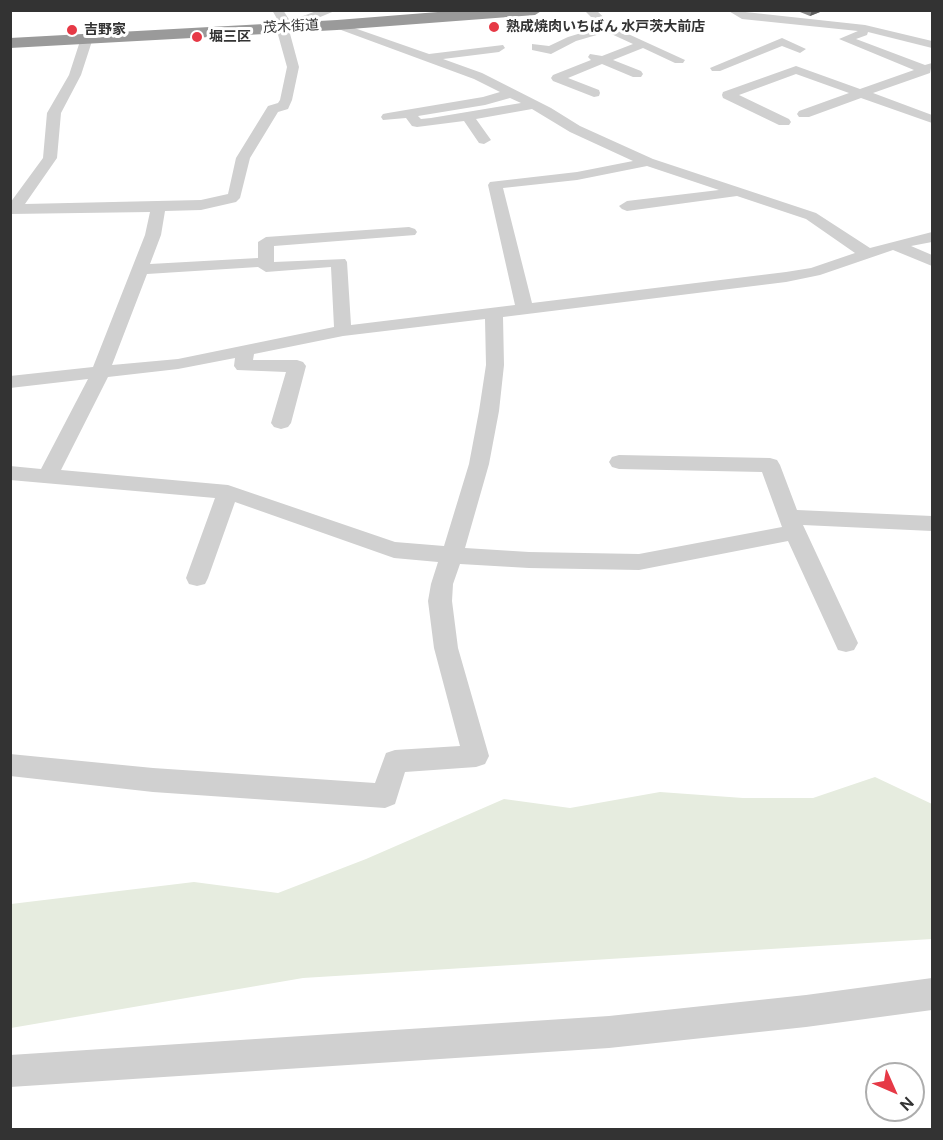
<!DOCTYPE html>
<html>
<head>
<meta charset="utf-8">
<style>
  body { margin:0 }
  #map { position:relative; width:943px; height:1140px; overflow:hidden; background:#fff; font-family:"DM Sans",sans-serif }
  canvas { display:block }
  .frame { position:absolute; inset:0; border:12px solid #333; pointer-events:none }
  .north { position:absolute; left:865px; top:1062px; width:60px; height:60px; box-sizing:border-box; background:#fff; border:2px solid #adadad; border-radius:50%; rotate:135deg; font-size:16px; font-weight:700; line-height:24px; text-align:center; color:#333 }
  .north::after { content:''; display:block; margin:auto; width:21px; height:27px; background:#e63946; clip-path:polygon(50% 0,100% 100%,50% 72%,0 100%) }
</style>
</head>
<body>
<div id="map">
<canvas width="943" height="1140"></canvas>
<div class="frame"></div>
<div class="north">N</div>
</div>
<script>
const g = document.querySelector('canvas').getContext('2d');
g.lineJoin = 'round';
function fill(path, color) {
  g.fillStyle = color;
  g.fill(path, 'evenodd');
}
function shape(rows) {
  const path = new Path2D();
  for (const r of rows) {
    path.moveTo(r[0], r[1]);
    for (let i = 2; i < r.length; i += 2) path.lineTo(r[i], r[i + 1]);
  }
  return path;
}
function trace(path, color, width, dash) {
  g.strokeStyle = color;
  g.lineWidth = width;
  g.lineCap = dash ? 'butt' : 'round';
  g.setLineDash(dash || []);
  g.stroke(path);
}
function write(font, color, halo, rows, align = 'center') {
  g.font = font + ' "DM Sans","Noto Sans JP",sans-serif';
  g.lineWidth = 6;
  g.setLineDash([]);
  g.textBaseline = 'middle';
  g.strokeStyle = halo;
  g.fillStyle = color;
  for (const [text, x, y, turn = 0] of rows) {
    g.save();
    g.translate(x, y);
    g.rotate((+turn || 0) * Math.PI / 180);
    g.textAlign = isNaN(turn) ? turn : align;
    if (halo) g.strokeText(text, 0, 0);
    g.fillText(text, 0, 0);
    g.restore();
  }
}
fill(shape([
  [875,777,932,804,932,939,303,978,11,1028,11,904,194,882,278,893,366,859,504,799,570,808,660,792,743,798,813,798]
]), '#e6ecdf');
fill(shape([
  [272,10,283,10,290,21,319,10,337,10,289,30,299,67,292,100,288,109,278,112,250,158,240,198,236,202,201,210,165,211,161,235,150,264,258,258,258,242,266,237,409,227,415,229,417,232,415,235,274,246,274,262,345,259,347,262,351,325,515,305,488,185,490,182,577,172,633,161,570,132,532,109,476,119,491,140,484,144,479,143,464,121,417,127,412,126,406,118,383,120,381,117,383,114,388,113,483,97,500,92,474,79,333,27,333,23,337,22,429,54,503,45,505,48,499,52,443,59,482,73,551,108,580,126,653,159,816,213,870,248,932,232,932,242,911,246,932,255,932,266,893,250,820,275,786,282,503,317,504,365,499,411,489,464,465,548,529,552,639,554,782,527,762,472,619,469,612,467,609,462,612,457,619,455,770,458,777,460,780,465,797,510,932,516,932,531,803,525,858,643,854,650,846,652,838,650,788,541,639,570,529,568,460,564,453,584,452,601,458,648,489,756,485,764,476,767,405,772,395,804,385,808,153,792,10,776,10,754,153,768,375,783,386,753,395,750,460,746,434,648,428,601,431,584,438,562,394,558,235,502,208,578,205,584,197,586,189,584,186,578,215,498,10,480,10,466,41,469,88,379,10,388,10,376,93,367,145,235,150,212,10,214,10,203,43,158,47,113,69,75,81,38,87,34,93,38,81,75,61,113,57,158,25,204,201,200,228,194,236,158,268,106,278,103,280,100,287,67,277,31,280,24,272,10],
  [510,98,521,103,431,118,421,119,418,116,485,105,510,98],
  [647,166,719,190,627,201,619,206,622,209,627,211,737,196,806,219,855,253,811,268,786,272,532,303,503,188,577,180,647,166],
  [258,267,266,272,331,267,334,327,178,359,112,365,147,274,258,267],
  [485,319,486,365,479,411,469,464,444,546,395,542,228,485,61,470,108,377,178,369,235,358,234,366,237,370,286,372,271,423,274,427,281,429,288,427,291,423,306,366,303,362,297,360,253,360,254,354,343,336,485,319],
  [584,10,596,10,615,28,685,60,683,63,675,63,643,48,613,60,641,71,643,74,641,77,633,77,602,64,568,78,599,90,600,93,599,96,594,97,553,81,551,78,553,75,591,60,588,57,590,54,602,56,633,44,607,32,576,41,551,54,532,50,532,44,549,46,568,37,601,27,584,10],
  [727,10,865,25,932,41,932,48,868,32,867,35,856,39,925,65,932,63,930,73,873,93,932,115,932,123,861,98,809,117,799,117,797,114,799,111,849,93,796,74,739,95,789,119,791,122,789,125,779,125,723,98,722,95,723,92,796,66,860,89,914,70,839,39,858,31,742,19,727,10],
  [782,38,806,49,800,53,782,46,720,71,712,71,710,68,782,38],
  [932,978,932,1010,806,1027,609,1048,10,1087,10,1055,609,1016,806,995,932,978]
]), '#d0d0d0');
fill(shape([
  [463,10,543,10,535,15,337,30,10,48,10,38,337,20,463,10]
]), '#9a9a9a');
fill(shape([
  [795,10,825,10,810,16]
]), '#8c8c8c');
fill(shape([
  [812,10,825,10,810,16]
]), '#5f5f5f');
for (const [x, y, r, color] of [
  [494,27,6,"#e63946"],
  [72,30,6,"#e63946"],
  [197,37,6,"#e63946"]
]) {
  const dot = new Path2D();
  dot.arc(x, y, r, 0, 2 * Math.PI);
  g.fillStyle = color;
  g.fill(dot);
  trace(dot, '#fff', 2);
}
write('14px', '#333', '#fff', [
  ["茂木街道",291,27,-3]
]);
write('bold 14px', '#333', '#fff', [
  ["熟成焼肉いちばん 水戸茨大前店",506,27],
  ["吉野家",84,30],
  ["堀三区",209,37]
], 'left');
</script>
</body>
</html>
